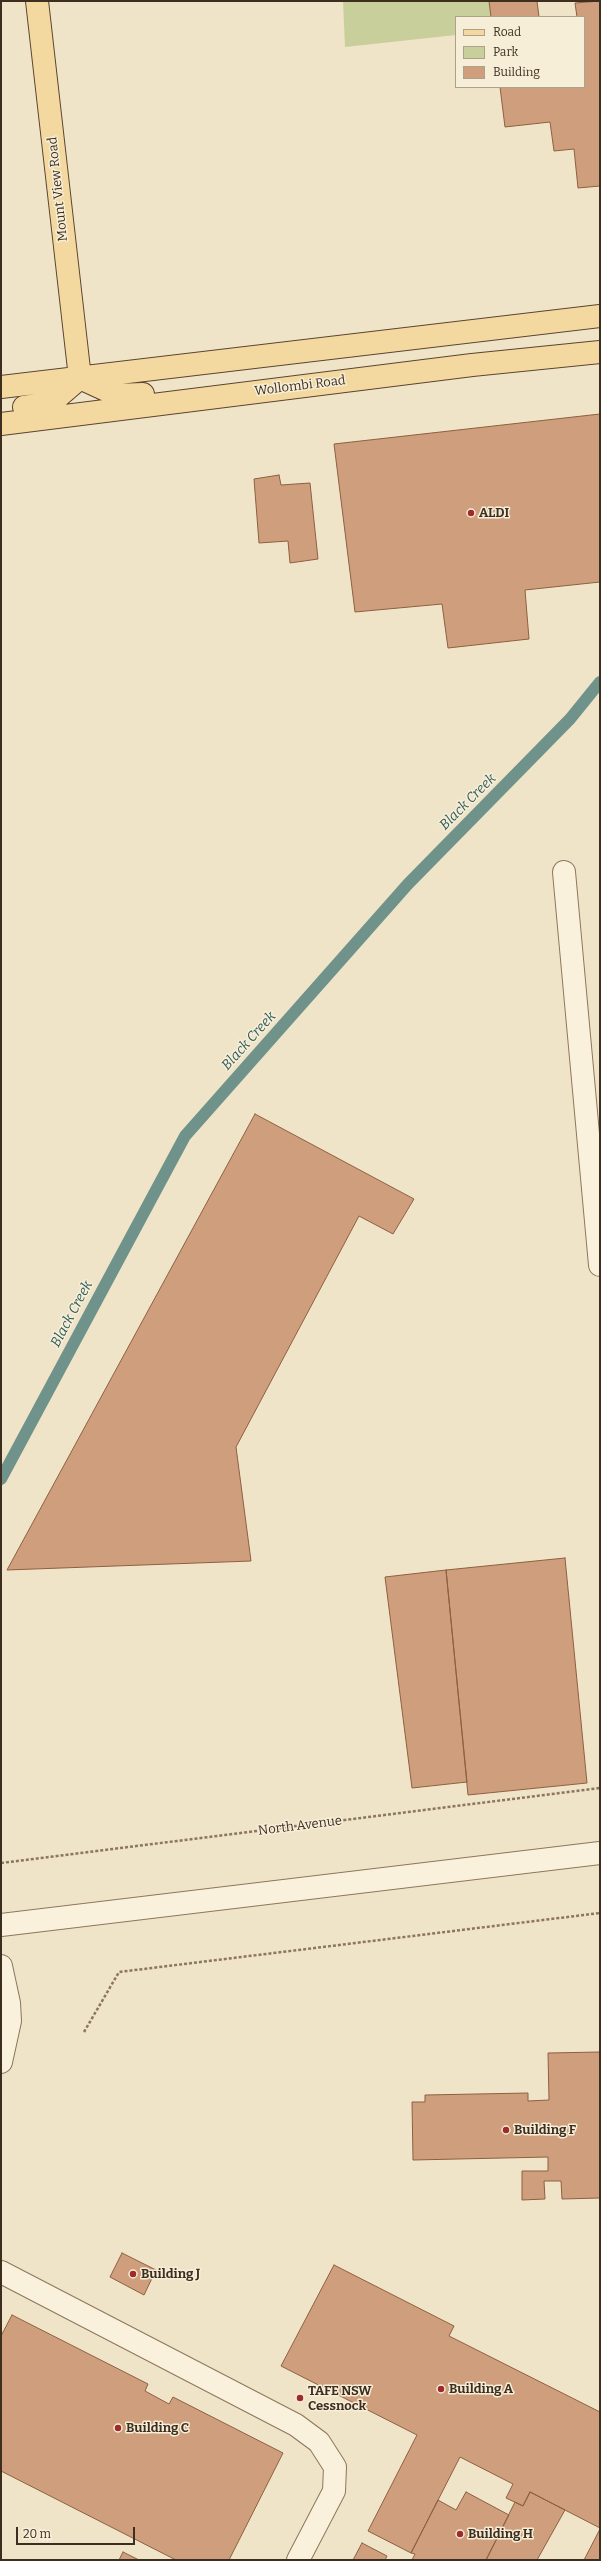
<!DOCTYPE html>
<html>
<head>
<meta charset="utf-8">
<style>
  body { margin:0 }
  #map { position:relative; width:601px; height:2561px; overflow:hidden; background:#f0e4c8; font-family:Bitter,serif }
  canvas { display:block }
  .frame { position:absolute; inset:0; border:2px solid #3d2e20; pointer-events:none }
  .legend { position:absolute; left:455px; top:16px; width:130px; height:72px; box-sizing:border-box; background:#f7eed8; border:1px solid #ada18e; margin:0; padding:5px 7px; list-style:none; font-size:12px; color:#3d2e20 }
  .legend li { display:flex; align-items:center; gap:8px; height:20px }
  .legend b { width:20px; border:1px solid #ada18e }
  .scale { position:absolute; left:16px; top:2527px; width:119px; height:18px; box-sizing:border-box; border:2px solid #3d2e20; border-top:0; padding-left:5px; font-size:12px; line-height:14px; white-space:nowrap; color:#3d2e20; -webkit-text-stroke:3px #f7eed8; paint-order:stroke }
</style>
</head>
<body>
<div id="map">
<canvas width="601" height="2561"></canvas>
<div class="frame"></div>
<ul class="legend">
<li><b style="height:5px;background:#f3d9a0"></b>Road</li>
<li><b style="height:11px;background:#c9cf9b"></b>Park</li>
<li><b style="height:11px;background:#cf9f7d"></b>Building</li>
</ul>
<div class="scale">20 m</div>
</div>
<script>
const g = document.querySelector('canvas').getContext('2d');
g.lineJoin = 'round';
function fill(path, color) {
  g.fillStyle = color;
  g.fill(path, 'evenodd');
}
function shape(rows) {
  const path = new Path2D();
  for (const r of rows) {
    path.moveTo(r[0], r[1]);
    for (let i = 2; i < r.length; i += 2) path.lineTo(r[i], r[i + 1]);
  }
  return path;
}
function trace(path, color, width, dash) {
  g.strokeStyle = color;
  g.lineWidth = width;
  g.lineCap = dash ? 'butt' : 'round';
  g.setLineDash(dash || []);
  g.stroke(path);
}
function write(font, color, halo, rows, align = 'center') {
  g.font = font + ' Bitter,serif';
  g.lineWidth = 3;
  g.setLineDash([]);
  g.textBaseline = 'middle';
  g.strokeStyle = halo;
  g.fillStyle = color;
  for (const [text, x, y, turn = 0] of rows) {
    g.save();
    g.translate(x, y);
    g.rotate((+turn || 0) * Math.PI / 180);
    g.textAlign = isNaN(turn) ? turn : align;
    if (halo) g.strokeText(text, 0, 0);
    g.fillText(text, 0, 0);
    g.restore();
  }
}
fill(shape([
  [343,1,490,1,492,17,456,17,456,35,345,47]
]), '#c9cf9b');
trace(shape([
  [1,1479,185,1136,408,884,570,719,600,682]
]), '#6f938a', 12);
const building = shape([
  [489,1,537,1,539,17,491,17,489,1],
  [600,1,600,186,578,188,574,149,554,151,550,122,505,127,500,87,584,87,584,17,577,17,575,3,600,1],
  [600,414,600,582,525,590,529,639,448,648,442,604,355,612,334,444,600,414],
  [279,475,281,485,310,483,318,559,290,563,288,541,259,543,254,479,279,475],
  [255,1114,414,1199,393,1234,359,1216,236,1447,251,1561,7,1570,255,1114],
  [565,1558,587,1783,468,1795,446,1570,565,1558],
  [446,1570,467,1782,412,1788,385,1577,446,1570],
  [600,2052,600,2198,562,2199,561,2181,544,2181,545,2199,522,2200,522,2171,548,2171,548,2157,413,2160,412,2102,425,2102,425,2095,528,2093,528,2101,549,2100,548,2053,600,2052],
  [122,2253,156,2270,144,2295,110,2277,122,2253],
  [334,2265,454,2326,449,2336,600,2412,600,2528,530,2492,523,2506,506,2498,513,2484,460,2457,411,2553,368,2531,417,2435,281,2366,334,2265],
  [12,2315,148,2384,145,2391,169,2404,173,2397,283,2453,229,2560,176,2560,1,2471,1,2336,12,2315],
  [466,2492,509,2515,486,2560,412,2560,415,2554,411,2553,438,2500,456,2510,466,2492],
  [530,2492,565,2510,537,2560,486,2560,515,2502,523,2506,530,2492],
  [600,2529,600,2560,584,2560,600,2529],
  [362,2543,387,2556,385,2560,353,2560,362,2543],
  [123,2552,139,2560,119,2560,123,2552]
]);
fill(building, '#cf9f7d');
trace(building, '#8d5f41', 1);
const minor = shape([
  [564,872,600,1265],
  [1,1925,600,1853],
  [1,1966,9,2003,10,2021,1,2062],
  [1,2272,296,2425,319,2442,335,2467,334,2491,298,2560]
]);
const major = shape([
  [37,1,80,378],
  [80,378,117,395,143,394],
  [1,387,600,316],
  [24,407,51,403,80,378],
  [1,424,472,365,600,352]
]);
trace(minor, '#8d765c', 24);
trace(major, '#5b4430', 24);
trace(shape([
  [1,1863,600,1788],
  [84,2032,119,1972,600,1913]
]), '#8d765c', 2.5, [3, 2]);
trace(minor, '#faf1dc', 22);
trace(major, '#f3d9a0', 22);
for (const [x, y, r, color] of [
  [471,513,4,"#9e2a2b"],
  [506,2130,4,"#9e2a2b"],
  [133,2274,4,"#9e2a2b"],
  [441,2389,4,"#9e2a2b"],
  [300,2398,4,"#9e2a2b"],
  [118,2428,4,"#9e2a2b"],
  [460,2534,4,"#9e2a2b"]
]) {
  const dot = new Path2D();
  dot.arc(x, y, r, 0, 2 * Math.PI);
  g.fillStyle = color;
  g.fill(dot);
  trace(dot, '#f7eed8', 1.5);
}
write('13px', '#3d2e20', '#f7eed8', [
  ["Mount View Road",58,189,-96],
  ["Wollombi Road",300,386,-7],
  ["North Avenue",300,1826,-7]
]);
write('bold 13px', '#3d2e20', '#f7eed8', [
  ["ALDI",479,513],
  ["Building F",514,2130],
  ["Building J",141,2274],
  ["Building A",449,2389],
  ["TAFE NSW",308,2391],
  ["Cessnock",308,2406],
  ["Building C",126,2428],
  ["Building H",468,2534]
], 'left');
write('italic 14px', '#2f5d5a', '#f7eed8', [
  ["Black Creek",468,802,-45],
  ["Black Creek",249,1041,-48],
  ["Black Creek",72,1314,-62]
]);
</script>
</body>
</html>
